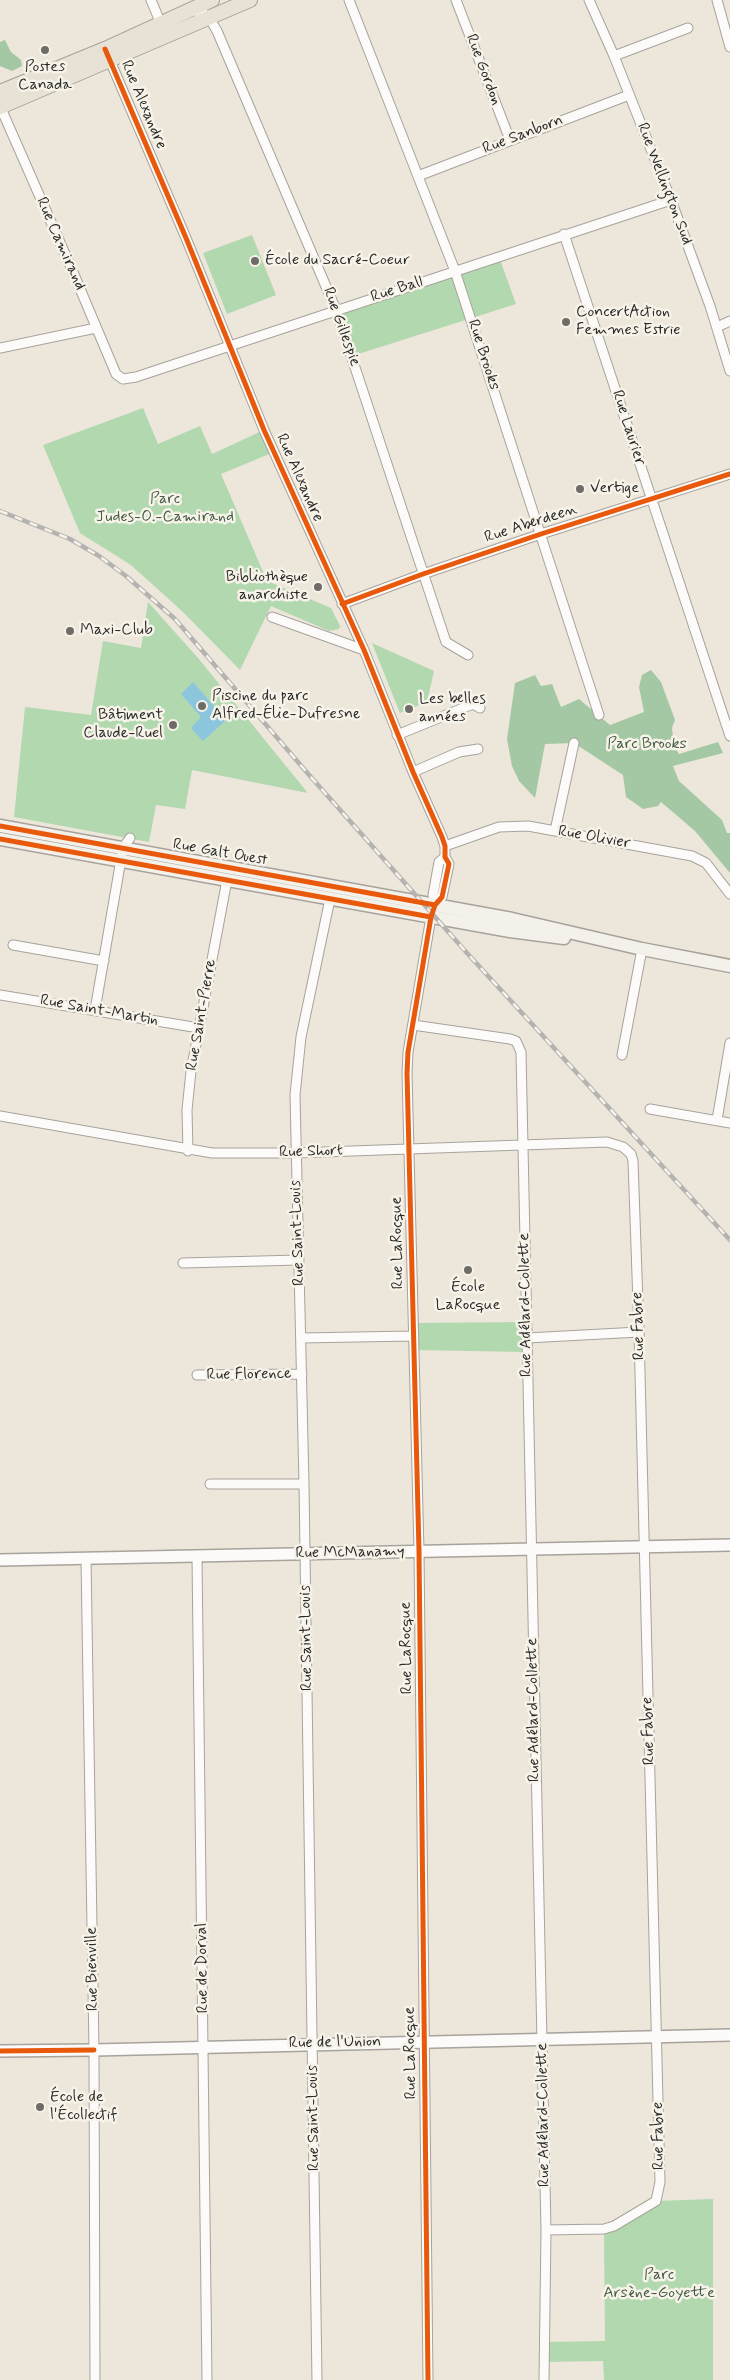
<!DOCTYPE html>
<html>
<head>
<meta charset="utf-8">
<style>
  body { margin:0 }
  canvas { display:block; background:#ede6da }
</style>
</head>
<body>
<canvas width="730" height="2380"></canvas>
<script>
const g = document.querySelector('canvas').getContext('2d');
g.lineJoin = 'round';
function fill(path, color) {
  g.fillStyle = color;
  g.fill(path, 'evenodd');
}
function shape(rows) {
  const path = new Path2D();
  for (const r of rows) {
    path.moveTo(r[0], r[1]);
    for (let i = 2; i < r.length; i += 2) path.lineTo(r[i], r[i + 1]);
  }
  return path;
}
function trace(path, color, width, dash) {
  g.strokeStyle = color;
  g.lineWidth = width;
  g.lineCap = dash ? 'butt' : 'round';
  g.setLineDash(dash || []);
  g.stroke(path);
}
function write(font, color, halo, rows, align = 'center') {
  g.font = font + ' Mynerve,sans-serif';
  g.lineWidth = 5;
  g.setLineDash([]);
  g.textBaseline = 'middle';
  g.strokeStyle = halo;
  g.fillStyle = color;
  for (const [text, x, y, turn = 0] of rows) {
    g.save();
    g.translate(x, y);
    g.rotate((+turn || 0) * Math.PI / 180);
    g.textAlign = isNaN(turn) ? turn : align;
    if (halo) g.strokeText(text, 0, 0);
    g.fillText(text, 0, 0);
    g.restore();
  }
}
fill(shape([
  [252,235,276,295,227,314,203,253],
  [499,257,516,304,352,356,336,310],
  [143,408,158,444,200,426,212,454,264,430,274,452,221,474,267,581,331,608,340,626,339,629,329,631,271,606,240,670,183,612,131,565,80,533,43,445],
  [148,602,198,658,308,793,192,770,185,809,156,805,149,842,14,817,25,707,91,715,103,641,141,648],
  [372,643,434,671,427,702,400,713],
  [527,1322,527,1352,413,1350,412,1323],
  [713,2199,713,2380,604,2380,603,2361,544,2362,544,2342,605,2341,604,2229,656,2201]
]), '#b1d8af');
fill(shape([
  [5,40,11,52,21,60,22,66,12,71,0,66,0,42],
  [651,670,661,682,675,720,672,728,674,746,679,754,718,742,723,753,673,766,679,781,722,820,727,833,730,833,730,873,695,831,661,802,658,806,643,809,626,797,623,775,574,743,545,744,535,798,519,781,512,766,507,739,515,683,535,675,541,686,552,684,561,707,579,699,610,725,644,712,639,687,642,675]
]), '#a4c8a4');
fill(shape([
  [193,682,226,720,203,741,191,728,201,717,181,694]
]), '#8bc6dd');
const minor = shape([
  [151,0,161,24],
  [349,0,455,271,599,715],
  [456,0,510,140],
  [589,0,614,56,671,200,710,306,730,371],
  [717,0,730,47],
  [191,10,203,13,210,19,217,31,336,310,446,642,468,655],
  [108,56,186,238,264,430,364,650,413,772,442,837,445,846,445,857,449,864,442,897,435,905,431,917,408,1052,407,1073,419,1551,428,2380],
  [614,56,688,28],
  [0,106,73,272,116,374,123,379,136,377,671,200],
  [418,176,629,95],
  [564,234,730,736],
  [717,327,730,321],
  [0,348,96,328],
  [342,604,423,574,541,534,730,474],
  [272,617,364,650],
  [397,735,473,704,480,708],
  [413,772,459,752,478,749],
  [555,831,574,743],
  [445,846,499,827,528,826,692,856,706,863,730,894],
  [435,905,433,895,439,862,445,857],
  [13,945,104,961],
  [0,995,199,1028],
  [95,1010,123,848,130,838],
  [413,1025,510,1039,516,1041,521,1052,546,2230,544,2380],
  [622,1055,642,949],
  [650,1109,730,1123],
  [0,1116,212,1153,295,1153,607,1142,623,1147,631,1154,633,1161,639,1332,660,2182,656,2201,614,2226,604,2229,546,2230],
  [717,1120,730,1043],
  [188,1151,187,1110,191,1071,227,880],
  [183,1263,299,1260],
  [301,1338,412,1336],
  [527,1338,639,1332],
  [197,1375,302,1374],
  [210,1484,304,1484],
  [197,1557,207,2380],
  [86,1559,94,2050,95,2380],
  [317,2380,304,1484,295,1095,301,1037,330,899]
]);
const tertiary = shape([
  [0,1560,730,1545],
  [0,2051,94,2050,730,2035]
]);
const secondary = shape([
  [0,826,512,919,642,949,730,966],
  [0,839,510,931,564,938]
]);
const primary = shape([
  [0,92,105,49,212,0],
  [0,107,250,0]
]);
trace(minor, '#a7a39c', 11);
trace(tertiary, '#a7a39c', 14);
trace(secondary, '#a7a39c', 15);
trace(primary, '#a7a39c', 16);
trace(minor, '#fcfbf9', 9);
trace(tertiary, '#fcfbf9', 11);
trace(secondary, '#f4f1eb', 12);
trace(primary, '#e7e2d5', 14);
const rail = shape([
  [0,511,70,539,99,556,126,576,175,619,310,776,467,953,730,1240]
]);
trace(rail, '#b4b3b1', 4.5);
trace(rail, '#f7f3e8', 2.5, [8]);
trace(shape([
  [105,49,186,238,264,430,364,650,413,772,442,837,445,846,445,857,449,864,442,897,435,905,431,917,408,1052,407,1073,419,1551,428,2380],
  [342,604,423,574,541,534,730,474],
  [0,826,435,905],
  [0,839,431,917],
  [0,2051,94,2050]
]), '#e8590c', 5);
for (const [x, y, r, color] of [
  [45,50,5,"#6f6c68"],
  [255,261,5,"#6f6c68"],
  [566,322,5,"#6f6c68"],
  [580,489,5,"#6f6c68"],
  [318,587,5,"#6f6c68"],
  [70,631,5,"#6f6c68"],
  [202,706,5,"#6f6c68"],
  [409,709,5,"#6f6c68"],
  [173,725,5,"#6f6c68"],
  [468,1270,5,"#6f6c68"],
  [40,2107,5,"#6f6c68"]
]) {
  const dot = new Path2D();
  dot.arc(x, y, r, 0, 2 * Math.PI);
  g.fillStyle = color;
  g.fill(dot);
  trace(dot, '#f7f3e8', 2);
}
write('16px', '#2b2b2b', '#f7f3e8', [
  ["Postes",45,68,"center"],
  ["Canada",45,86,"center"],
  ["École du Sacré-Coeur",265,261],
  ["ConcertAction",576,313],
  ["Femmes Estrie",576,331],
  ["Vertige",590,489],
  ["Bibliothèque",308,578,"right"],
  ["anarchiste",308,596,"right"],
  ["Maxi-Club",80,631],
  ["Piscine du parc",212,697],
  ["Alfred-Élie-Dufresne",212,715],
  ["Les belles",419,700],
  ["années",419,718],
  ["Bâtiment",163,716,"right"],
  ["Claude-Ruel",163,734,"right"],
  ["École",468,1288,"center"],
  ["LaRocque",468,1306,"center"],
  ["École de",50,2098],
  ["l'Écollectif",50,2116]
], 'left');
write('16px', '#2b2b2b', '#f7f3e8', [
  ["Rue Gordon",483,70,69],
  ["Rue Alexandre",143,105,67],
  ["Rue Sanborn",523,135,-21],
  ["Rue Wellington Sud",664,184,69],
  ["Rue Camirand",60,244,66],
  ["Rue Ball",397,290,-18],
  ["Rue Gillespie",341,327,70],
  ["Rue Brooks",483,355,72],
  ["Rue Laurier",628,428,72],
  ["Rue Alexandre",299,478,66],
  ["Rue Aberdeen",531,524,-18],
  ["Rue Olivier",594,838,10],
  ["Rue Galt Ouest",220,853,10],
  ["Rue Saint-Martin",99,1011,10],
  ["Rue Saint-Pierre",202,1015,-80],
  ["Rue Short",311,1152,-2],
  ["Rue Saint-Louis",298,1233,-92],
  ["Rue LaRocque",398,1243,-91],
  ["Rue Adélard-Collette",526,1305,-91],
  ["Rue Fabre",639,1326,-92],
  ["Rue Florence",249,1375,-1],
  ["Rue McManamy",350,1553,-1],
  ["Rue Saint-Louis",307,1638,-91],
  ["Rue LaRocque",407,1648,-91],
  ["Rue Adélard-Collette",534,1710,-91],
  ["Rue Fabre",649,1731,-92],
  ["Rue de Dorval",203,1968,-91],
  ["Rue Bienville",93,1969,-91],
  ["Rue de l'Union",335,2043,-1],
  ["Rue LaRocque",411,2053,-91],
  ["Rue Adélard-Collette",544,2115,-91],
  ["Rue Saint-Louis",314,2118,-91],
  ["Rue Fabre",659,2136,-91]
]);
write('16px', '#445c48', '#f7f3e8', [
  ["Parc",165,500],
  ["Judes-O.-Camirand",165,518],
  ["Parc Brooks",647,745],
  ["Parc",659,2276],
  ["Arsène-Goyette",659,2294]
]);
</script>
</body>
</html>
